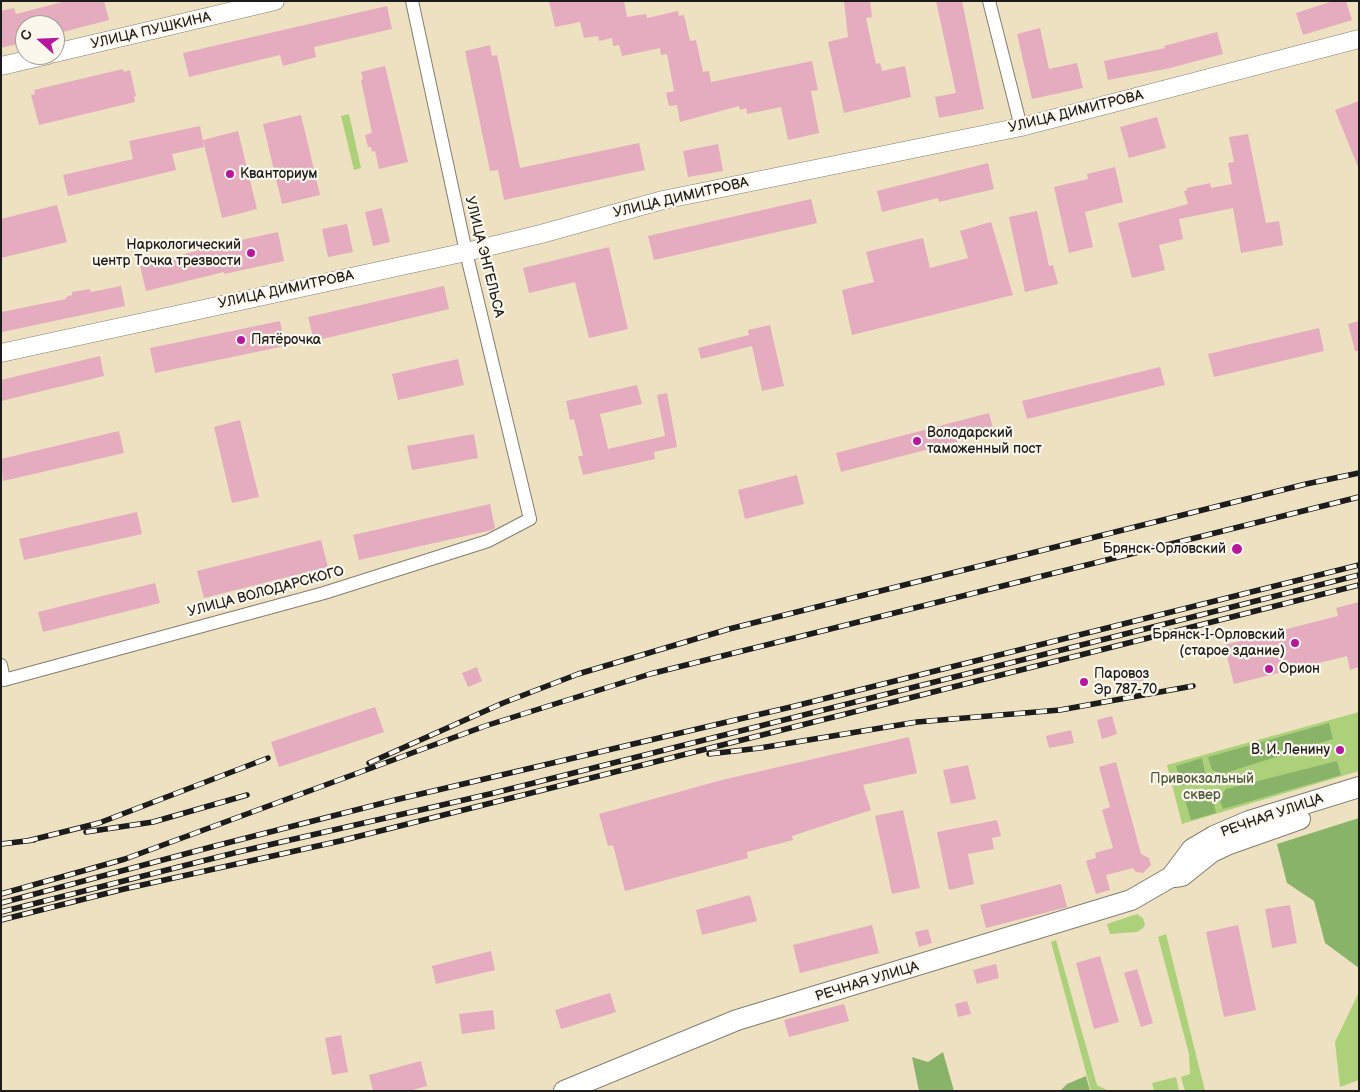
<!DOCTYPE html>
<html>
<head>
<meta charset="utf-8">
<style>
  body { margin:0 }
  #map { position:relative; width:1360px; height:1092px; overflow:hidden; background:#ede1c1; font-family:"Balsamiq Sans",sans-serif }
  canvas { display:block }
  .frame { position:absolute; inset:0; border:2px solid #1c1c1c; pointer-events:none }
  .north { position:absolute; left:15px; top:15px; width:50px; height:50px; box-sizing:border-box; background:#fbf7ec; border:1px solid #a29f99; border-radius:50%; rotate:290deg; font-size:14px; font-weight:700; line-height:20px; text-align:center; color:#1c1c1c }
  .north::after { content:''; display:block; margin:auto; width:18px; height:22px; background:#b5179e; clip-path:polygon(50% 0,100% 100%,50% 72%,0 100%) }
</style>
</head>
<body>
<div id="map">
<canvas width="1360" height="1092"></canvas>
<div class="frame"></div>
<div class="north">С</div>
</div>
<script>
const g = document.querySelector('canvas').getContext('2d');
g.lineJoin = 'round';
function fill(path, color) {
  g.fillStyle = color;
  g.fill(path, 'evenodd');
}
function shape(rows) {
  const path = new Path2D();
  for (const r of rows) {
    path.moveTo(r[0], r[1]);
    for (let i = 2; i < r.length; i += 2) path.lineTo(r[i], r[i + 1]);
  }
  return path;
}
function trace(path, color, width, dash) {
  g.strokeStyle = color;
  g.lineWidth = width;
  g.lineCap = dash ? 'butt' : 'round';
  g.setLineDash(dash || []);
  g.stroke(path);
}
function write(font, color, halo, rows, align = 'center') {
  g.font = font + ' "Balsamiq Sans",sans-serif';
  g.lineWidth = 4.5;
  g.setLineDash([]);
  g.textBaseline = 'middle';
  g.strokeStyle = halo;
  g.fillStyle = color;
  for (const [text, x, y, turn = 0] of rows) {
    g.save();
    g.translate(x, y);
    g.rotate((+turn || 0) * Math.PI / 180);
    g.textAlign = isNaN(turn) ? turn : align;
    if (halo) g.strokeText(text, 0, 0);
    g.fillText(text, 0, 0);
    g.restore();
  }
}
fill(shape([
  [349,114,361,168,354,170,341,116],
  [1359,712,1359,771,1182,824,1167,765],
  [1137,914,1143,918,1145,925,1142,929,1137,932,1110,934,1107,924],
  [1166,934,1205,1091,1185,1091,1181,1077,1190,1074,1189,1054,1158,937],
  [1056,940,1097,1085,1109,1091,1091,1091,1051,942],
  [1359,992,1359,1080,1340,1087,1335,1042],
  [1176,1077,1179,1091,1154,1091,1152,1083]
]), '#add17a');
fill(shape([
  [1329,723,1333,739,1222,774,1212,770,1208,757],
  [1202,758,1205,772,1198,781,1182,786,1176,766],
  [1337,761,1341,775,1223,809,1219,798,1226,789],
  [1202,796,1213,800,1216,813,1191,820,1185,800],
  [1359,818,1359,968,1325,943,1314,901,1287,883,1277,844],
  [943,1052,954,1091,919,1091,912,1057,928,1062],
  [1086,1076,1090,1091,1060,1091,1067,1084]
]), '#8ab36a');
fill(shape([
  [66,1,104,1,109,20,55,34,55,25,25,25,25,42,1,48,1,11,14,8,16,14],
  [549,1,624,1,627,17,646,14,647,18,678,11,679,16,684,15,690,41,696,40,703,72,709,71,711,82,812,61,818,90,811,91,819,133,788,140,781,107,747,114,746,108,740,110,739,106,680,122,677,105,669,106,666,93,674,91,667,54,661,55,660,48,622,56,619,45,613,46,612,38,599,41,598,36,584,38,580,22,555,27],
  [844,1,870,1,872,17,866,18,876,64,880,63,882,71,905,66,911,97,844,113,828,42,848,37],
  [936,1,962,1,984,109,939,118,935,97,956,93],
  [1333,1,1346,1,1352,20,1303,35,1296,13],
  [387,6,392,29,314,47,316,57,283,66,280,55,189,77,183,53],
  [1040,28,1049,69,1077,63,1083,88,1032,99,1017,34],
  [1217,32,1223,54,1170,68,1108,80,1104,61,1165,48,1164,46],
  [490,45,492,56,497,55,520,168,639,143,645,170,504,200,498,170,490,171,465,51],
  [385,66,408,162,379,169,375,151,372,152,371,147,368,147,365,135,372,133,361,80,363,79,361,72],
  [123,69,124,72,130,70,136,96,134,97,135,102,39,125,31,95,35,94,34,90],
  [1359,101,1359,167,1358,167,1335,110],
  [301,115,320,195,282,204,263,124],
  [1157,117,1166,148,1129,158,1120,127],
  [200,126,204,147,172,154,176,170,68,196,63,175,133,159,129,141],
  [238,131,257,209,222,218,203,140],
  [1248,134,1266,223,1279,221,1283,245,1241,253,1233,208,1179,219,1183,239,1159,245,1165,270,1132,278,1118,223,1188,204,1184,191,1187,190,1187,188,1210,183,1211,188,1232,184,1228,163,1234,162,1229,137],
  [718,144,723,171,688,177,683,151],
  [988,163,994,189,939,202,938,198,882,212,877,191],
  [1115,167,1123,202,1085,212,1093,247,1069,253,1054,187,1088,179,1087,174],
  [811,199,817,223,654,260,648,236],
  [57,205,67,242,1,258,1,219],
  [382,208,390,242,373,246,365,212],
  [1037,211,1049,266,1053,265,1058,284,1025,292,1009,217],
  [991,222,1013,295,852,335,842,290,874,282,866,252,923,238,930,268,968,258,960,231],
  [347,224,353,252,328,257,322,229],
  [278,232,284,261,224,274,224,272,146,291,140,266,218,245],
  [609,247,628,329,589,338,575,282,529,293,523,268],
  [121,286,125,306,2,332,1,312,66,299,66,297,72,295,72,292,90,289,91,292],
  [444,286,449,309,314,341,308,317],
  [280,321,285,346,155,373,150,348],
  [1359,321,1359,351,1355,351,1348,324],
  [770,325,784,386,762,391,752,346,701,359,698,348,749,335,748,330],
  [1319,328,1324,351,1214,377,1208,354],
  [100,356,104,376,1,401,1,380],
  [458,359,464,385,398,400,392,374],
  [1160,367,1165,385,1027,419,1022,401],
  [637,385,642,404,600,414,608,449,665,436,657,395,667,393,677,447,654,452,655,459,583,475,578,456,583,456,574,419,570,420,566,401],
  [989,413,994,432,841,472,836,453],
  [240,420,259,497,232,503,214,427],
  [119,431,124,453,3,481,1,459],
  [474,434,478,458,412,470,407,446],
  [797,475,804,504,745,519,738,490],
  [490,504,495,528,492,530,359,560,353,535],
  [137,512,142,534,24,560,19,539],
  [321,540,328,567,204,598,197,571],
  [155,583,160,603,43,632,38,612],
  [1359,602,1359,667,1350,670,1347,656,1234,684,1224,645,1338,616,1336,608],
  [477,667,482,681,468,687,462,673],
  [1143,669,1145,680,1128,684,1125,673],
  [375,707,384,732,279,767,271,742],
  [1112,716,1117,734,1102,739,1097,720],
  [1071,730,1074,743,1049,748,1046,736],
  [909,737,917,773,863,785,871,810,792,836,793,840,747,852,748,858,625,891,613,845,608,846,599,814,722,780],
  [1116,762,1141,854,1149,858,1151,865,1143,873,1136,872,1133,868,1106,875,1110,890,1096,894,1086,861,1096,858,1095,853,1113,848,1102,810,1110,807,1099,767],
  [968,765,976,799,951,804,943,770],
  [903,810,920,888,892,894,875,816],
  [997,820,1001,836,992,838,994,849,968,854,974,884,949,890,937,832],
  [1061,884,1067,907,986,928,980,905],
  [750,895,757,921,702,935,696,910],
  [1290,905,1297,943,1272,948,1265,909],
  [872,925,879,953,800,973,793,945],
  [1238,925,1256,1010,1224,1017,1206,932],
  [928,929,932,943,919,947,915,932],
  [491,951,495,970,436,984,432,966],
  [1100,956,1119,1022,1094,1029,1076,963],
  [996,964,999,978,977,984,973,970],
  [1137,969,1153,1023,1141,1027,1124,973],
  [610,993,616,1012,561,1029,555,1010],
  [967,1001,971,1014,958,1017,955,1004],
  [844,1004,849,1021,789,1037,784,1020],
  [493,1010,495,1029,462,1034,459,1014],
  [341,1035,348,1072,332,1075,325,1038],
  [421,1061,427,1086,409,1091,373,1091,369,1075]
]), '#e4acbe');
const minor = shape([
  [989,1,1021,127],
  [1,665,4,680,324,593,488,541,530,519,466,252,412,1]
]);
const secondary = shape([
  [55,53,275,1],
  [1,66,48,55],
  [1,353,466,252,541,234,663,200,1021,127,1359,39]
]);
const primary = shape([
  [1176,877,1182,876,1212,852,1229,844,1300,819],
  [564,1091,737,1020,1131,900,1171,877,1192,849,1214,836,1249,821,1359,787]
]);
trace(minor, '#847e6e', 14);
trace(secondary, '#847e6e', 19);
trace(primary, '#847e6e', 22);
trace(minor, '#fff', 12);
trace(secondary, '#fff', 18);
trace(primary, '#fff', 20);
const rail = shape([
  [709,754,760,748,917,722,1060,710,1193,686],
  [369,763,503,703,578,674,729,629,1306,484,1359,473],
  [86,832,153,822,247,795],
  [27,841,99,823,268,758],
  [1,844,34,840],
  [1,894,125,859,485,726,650,674,1359,497],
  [1,903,215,846,395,800,795,706,1359,565],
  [1,912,238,852,494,793,1359,575],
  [1,920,124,889,340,841,1359,585]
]);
trace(rail, '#1c1c1c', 5.5);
trace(rail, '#fbf7ec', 4, [11]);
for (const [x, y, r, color] of [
  [230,174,5,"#b5179e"],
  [251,253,5,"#b5179e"],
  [241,340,5,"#b5179e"],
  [917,441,5,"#b5179e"],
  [1237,549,6,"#b5179e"],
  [1295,643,5,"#b5179e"],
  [1269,669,5,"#b5179e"],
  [1084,682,5,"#b5179e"],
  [1340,750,5,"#b5179e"]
]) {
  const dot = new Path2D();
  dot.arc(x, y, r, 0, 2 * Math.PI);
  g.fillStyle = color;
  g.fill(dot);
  trace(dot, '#fbf7ec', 2);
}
write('14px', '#1c1c1c', '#fbf7ec', [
  ["УЛИЦА ПУШКИНА",151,31,-13],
  ["УЛИЦА ДИМИТРОВА",1076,112,-14],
  ["УЛИЦА ДИМИТРОВА",681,198,-13],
  ["УЛИЦА ЭНГЕЛЬСА",484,257,76],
  ["УЛИЦА ДИМИТРОВА",286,290,-12],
  ["УЛИЦА ВОЛОДАРСКОГО",266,592,-15],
  ["РЕЧНАЯ УЛИЦА",1272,816,-19],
  ["РЕЧНАЯ УЛИЦА",867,982,-17]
]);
write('14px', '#1c1c1c', '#fbf7ec', [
  ["Кванториум",240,174],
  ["Наркологический",241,245,"right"],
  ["центр Точка трезвости",241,261,"right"],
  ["Пятёрочка",251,340],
  ["Володарский",927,433],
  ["таможенный пост",927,449],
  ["Брянск-Орловский",1226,549,"right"],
  ["Брянск-I-Орловский",1285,635,"right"],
  ["(старое здание)",1285,651,"right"],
  ["Орион",1279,669],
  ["Паровоз",1094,674],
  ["Эр 787-70",1094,690],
  ["В. И. Ленину",1330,750,"right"]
], 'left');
write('14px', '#4f5b3d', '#fbf7ec', [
  ["Привокзальный",1202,779],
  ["сквер",1202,795]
]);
</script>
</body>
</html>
